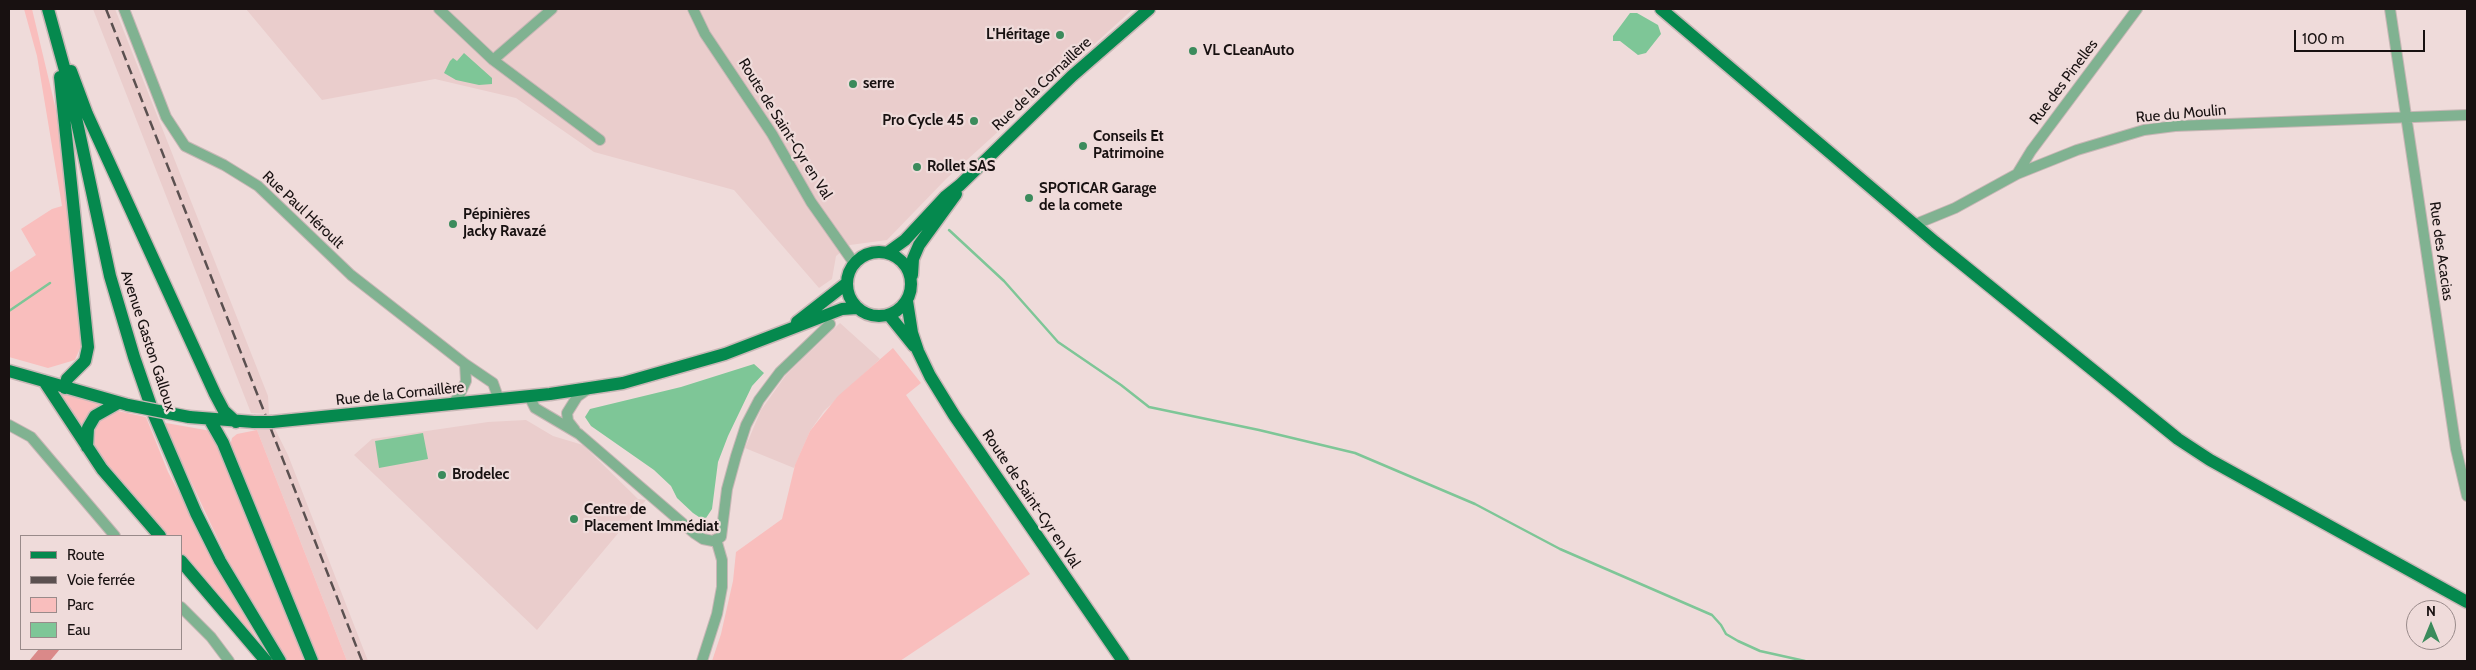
<!DOCTYPE html>
<html>
<head>
<meta charset="utf-8">
<style>
  body { margin:0 }
  #map { position:relative; width:2476px; height:670px; overflow:hidden; background:#efdbda; font-family:Cabin,sans-serif }
  canvas { display:block }
  .frame { position:absolute; inset:0; border:10px solid #181111; pointer-events:none }
  .legend { position:absolute; left:20px; top:535px; width:162px; height:115px; box-sizing:border-box; background:#efdbda; border:1px solid #998a8a; margin:0; padding:6px 9px; list-style:none; font-size:15px; color:#181111 }
  .legend li { display:flex; align-items:center; gap:10px; height:25px }
  .legend b { width:25px; border:1px solid #998a8a }
  .north { position:absolute; left:2406px; top:600px; width:50px; height:50px; box-sizing:border-box; background:#efdbda; border:1px solid #998a8a; border-radius:50%; rotate:0deg; font-size:14px; font-weight:700; line-height:20px; text-align:center; color:#181111 }
  .north::after { content:''; display:block; margin:auto; width:18px; height:22px; background:#3b8b5c; clip-path:polygon(50% 0,100% 100%,50% 72%,0 100%) }
  .scale { position:absolute; left:2294px; top:30px; width:131px; height:22px; box-sizing:border-box; border:2px solid #181111; border-top:0; padding-left:6px; font-size:15px; line-height:18px; white-space:nowrap; color:#181111; -webkit-text-stroke:4px #efdbda; paint-order:stroke }
</style>
</head>
<body>
<div id="map">
<canvas width="2476" height="670"></canvas>
<div class="frame"></div>
<ul class="legend">
<li><b style="height:6px;background:#05894e"></b>Route</li>
<li><b style="height:6px;background:#5b5050"></b>Voie ferrée</li>
<li><b style="height:14px;background:#f9bebd"></b>Parc</li>
<li><b style="height:14px;background:#7ec697"></b>Eau</li>
</ul>
<div class="north">N</div>
<div class="scale">100 m</div>
</div>
<script>
const g = document.querySelector('canvas').getContext('2d');
g.lineJoin = 'round';
function fill(path, color) {
  g.fillStyle = color;
  g.fill(path, 'evenodd');
}
function shape(rows) {
  const path = new Path2D();
  for (const r of rows) {
    if (r.length === 3) {
      path.moveTo(r[0] + r[2], r[1]);
      path.arc(r[0], r[1], r[2], 0, 2 * Math.PI);
      continue;
    }
    path.moveTo(r[0], r[1]);
    for (let i = 2; i < r.length; i += 2) path.lineTo(r[i], r[i + 1]);
  }
  return path;
}
function trace(path, color, width, dash) {
  g.strokeStyle = color;
  g.lineWidth = width;
  g.lineCap = dash ? 'butt' : 'round';
  g.setLineDash(dash || []);
  g.stroke(path);
}
function write(font, color, halo, rows, align = 'center') {
  g.font = font + ' Cabin,sans-serif';
  g.lineWidth = 4.5;
  g.setLineDash([]);
  g.textBaseline = 'middle';
  g.strokeStyle = halo;
  g.fillStyle = color;
  for (const [text, x, y, turn = 0] of rows) {
    g.save();
    g.translate(x, y);
    g.rotate((+turn || 0) * Math.PI / 180);
    g.textAlign = isNaN(turn) ? turn : align;
    if (halo) g.strokeText(text, 0, 0);
    g.fillText(text, 0, 0);
    g.restore();
  }
}
fill(shape([
  [93,9,115,9,268,396,269,414,251,413],
  [246,9,1133,9,946,179,887,240,850,245,836,256,832,279,819,288,734,190,594,152,516,98,435,79,322,100],
  [840,323,880,359,824,411,810,431,794,468,745,448,761,410,786,375],
  [526,420,553,436,583,445,638,499,646,500,537,630,354,455,372,439,488,422],
  [275,429,288,455,368,661,347,661,257,430]
]), '#eacdcc');
fill(shape([
  [24,9,32,9,56,110,82,344,75,360,48,368,9,357,9,273,36,255,21,229,52,209,62,206,37,56],
  [893,348,921,383,906,395,1030,574,900,661,712,661,721,634,733,581,736,552,782,519,795,465,810,431,838,396],
  [52,389,103,404,91,412,82,438],
  [118,411,146,417,168,472,266,656,181,556,181,536,164,536,95,451,92,435,100,415],
  [166,423,211,431,309,661,286,661,237,580,166,428],
  [257,430,347,661,317,661,229,451,232,438,237,434]
]), '#f9bebd');
fill(shape([
  [39,649,60,649,50,661,29,661]
]), '#da8989');
fill(shape([
  [1630,13,1637,13,1658,25,1661,34,1646,53,1638,55,1620,41,1613,41,1613,36],
  [464,53,492,78,492,84,479,85,456,80,444,73,450,61,453,58,457,61],
  [754,364,764,373,752,386,728,436,718,462,712,509,706,518,702,519,693,513,677,498,671,486,654,470,591,426,585,417,590,409,681,387],
  [423,433,428,459,379,468,375,441]
]), '#7ec697');
trace(shape([
  [949,230,1004,281,1058,342,1121,385,1149,407,1259,430,1355,453,1475,504,1560,549,1712,615,1721,625,1726,634,1738,641,1760,651,1805,661],
  [9,311,50,283]
]), '#7ec697', 2.5);
const minor = shape([
  [124,9,166,117,185,146,224,165,258,186,351,275,465,364,493,383,499,400],
  [439,9,493,60,600,140],
  [693,9,705,34,772,134,811,202,854,263],
  [2390,9,2456,449,2467,496],
  [493,60,552,9],
  [2017,174,2031,151,2137,9],
  [1916,224,1955,208,2017,174,2077,150,2144,130,2175,126,2467,115],
  [529,396,535,408,579,434,694,533,703,539,713,541,721,537,727,489,736,456,746,425,759,400,780,372,830,324],
  [451,405,459,396,466,381,465,364],
  [9,425,31,437,115,536],
  [575,430,568,421,567,413,577,397,588,389],
  [181,607,211,637,229,661],
  [702,661,717,614,722,587,722,560,716,539]
]);
const major = shape([
  [48,9,69,85,110,276,134,357,154,415,196,513,220,561,280,661],
  [1661,9,1935,242,2178,439,2210,460,2467,602],
  [71,71,87,114,215,394,224,411,236,422],
  [60,77,88,347,85,361,67,379,65,388],
  [879,284,32],
  [887,253,905,240,945,197,960,185,1072,76,1149,9],
  [912,275,913,259,919,245,956,194],
  [907,301,912,333,918,351,930,376,954,415,1123,661],
  [889,315,914,346],
  [797,322,847,283],
  [9,371,128,405],
  [44,381,102,469,160,536],
  [189,417,254,422],
  [210,420,223,443,312,661],
  [272,422,550,394,623,383,725,354,842,309,857,308],
  [87,447,88,428,95,416,118,403],
  [181,561,266,661]
]);
trace(minor, '#c8b7b6', 12);
trace(major, '#c8b7b6', 15);
trace(minor, '#80b291', 10);
trace(major, '#05894e', 12);
trace(shape([
  [106,9,362,661]
]), '#5b5050', 2.5, [10, 5]);
const majorBridge = shape([
  [128,405,189,417],
  [254,422,272,422]
]);
trace(majorBridge, '#c8b7b6', 15, []);
trace(majorBridge, '#05894e', 12);
for (const [x, y, r, color] of [
  [1060,35,5,"#3b8b5c"],
  [1193,51,5,"#3b8b5c"],
  [853,84,5,"#3b8b5c"],
  [974,121,5,"#3b8b5c"],
  [1083,146,5,"#3b8b5c"],
  [917,167,5,"#3b8b5c"],
  [1029,198,5,"#3b8b5c"],
  [453,224,5,"#3b8b5c"],
  [442,475,5,"#3b8b5c"],
  [574,519,5,"#3b8b5c"]
]) {
  const dot = new Path2D();
  dot.arc(x, y, r, 0, 2 * Math.PI);
  g.fillStyle = color;
  g.fill(dot);
  trace(dot, '#efdbda', 2);
}
write('bold 15px', '#181111', '#efdbda', [
  ["L'Héritage",1050,35,"right"],
  ["VL CLeanAuto",1203,51],
  ["serre",863,84],
  ["Pro Cycle 45",964,121,"right"],
  ["Conseils Et",1093,137],
  ["Patrimoine",1093,154],
  ["Rollet SAS",927,167],
  ["SPOTICAR Garage",1039,189],
  ["de la comete",1039,206],
  ["Pépinières",463,215],
  ["Jacky Ravazé",463,232],
  ["Brodelec",452,475],
  ["Centre de",584,510],
  ["Placement Immédiat",584,527]
], 'left');
write('15px', '#181111', '#efdbda', [
  ["Rue des Pinelles",2064,82,-53],
  ["Rue de la Cornaillère",1042,84,-43],
  ["Rue du Moulin",2181,114,-5],
  ["Route de Saint-Cyr en Val",785,129,58],
  ["Rue Paul Héroult",303,210,43],
  ["Rue des Acacias",2441,251,82],
  ["Avenue Gaston Galloux",148,341,72],
  ["Rue de la Cornaillère",400,394,-6],
  ["Route de Saint-Cyr en Val",1031,499,56]
]);
</script>
</body>
</html>
